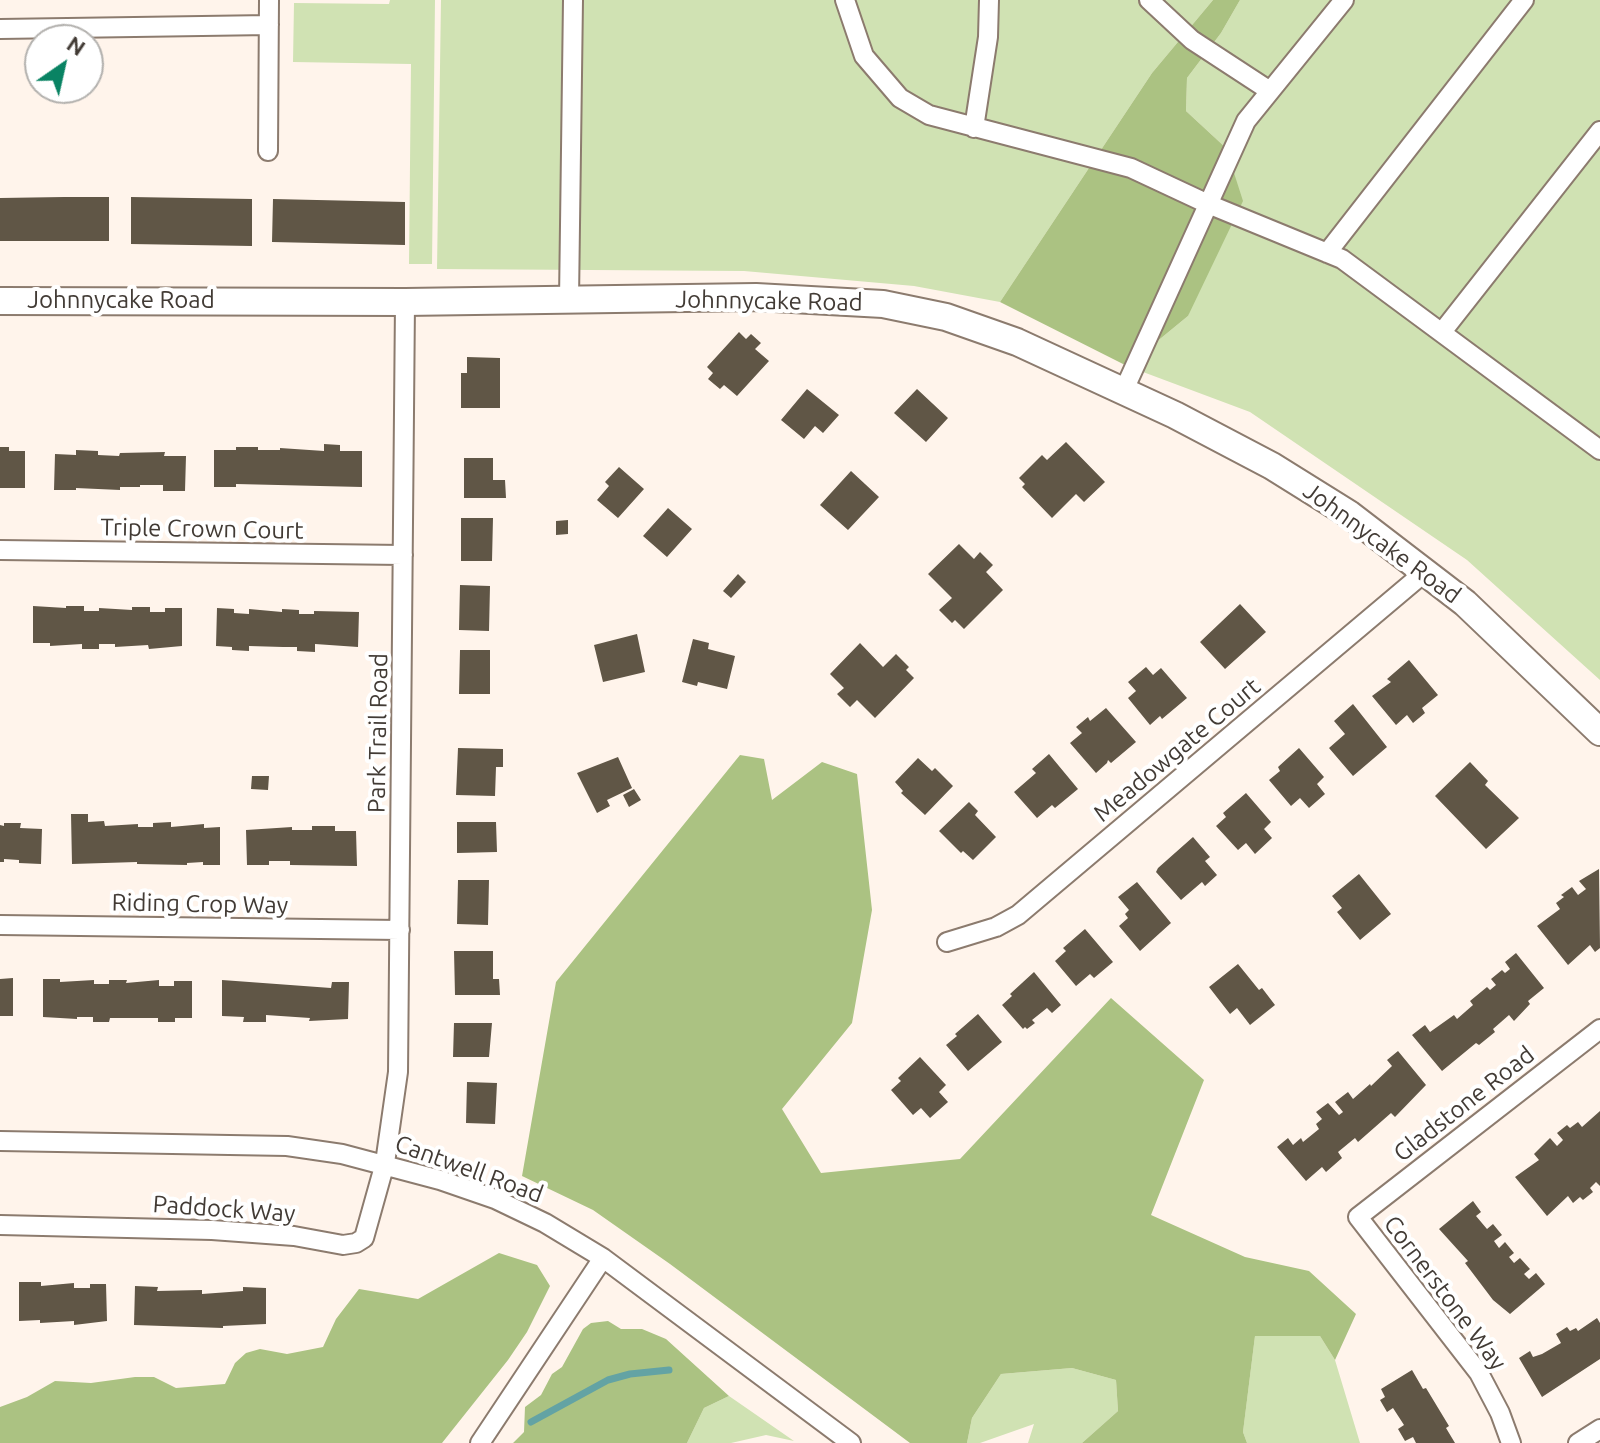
<!DOCTYPE html>
<html>
<head>
<meta charset="utf-8">
<style>
  body { margin:0 }
  #map { position:relative; width:1600px; height:1443px; overflow:hidden; background:#fff4eb; font-family:Ubuntu,sans-serif }
  canvas { display:block }
  .north { position:absolute; left:24px; top:24px; width:80px; height:80px; box-sizing:border-box; background:#fff; border:2px solid #b3b1ae; border-radius:50%; rotate:34deg; font-size:22px; font-weight:700; line-height:32px; text-align:center; color:#423b35 }
  .north::after { content:''; display:block; margin:auto; width:28px; height:36px; background:#098363; clip-path:polygon(50% 0,100% 100%,50% 72%,0 100%) }
</style>
</head>
<body>
<div id="map">
<canvas width="1600" height="1443"></canvas>
<div class="north">N</div>
</div>
<script>
const g = document.querySelector('canvas').getContext('2d');
g.lineJoin = 'round';
function fill(path, color) {
  g.fillStyle = color;
  g.fill(path, 'evenodd');
}
function shape(rows) {
  const path = new Path2D();
  for (const r of rows) {
    path.moveTo(r[0], r[1]);
    for (let i = 2; i < r.length; i += 2) path.lineTo(r[i], r[i + 1]);
  }
  return path;
}
function trace(path, color, width, dash) {
  g.strokeStyle = color;
  g.lineWidth = width;
  g.lineCap = dash ? 'butt' : 'round';
  g.setLineDash(dash || []);
  g.stroke(path);
}
function write(font, color, halo, rows, align = 'center') {
  g.font = font + ' Ubuntu,sans-serif';
  g.lineWidth = 8;
  g.setLineDash([]);
  g.textBaseline = 'middle';
  g.strokeStyle = halo;
  g.fillStyle = color;
  for (const [text, x, y, turn = 0] of rows) {
    g.save();
    g.translate(x, y);
    g.rotate((+turn || 0) * Math.PI / 180);
    g.textAlign = isNaN(turn) ? turn : align;
    if (halo) g.strokeText(text, 0, 0);
    g.fillText(text, 0, 0);
    g.restore();
  }
}
fill(shape([
  [390,0,435,0,432,264,409,264,411,64,293,62,294,3,389,4],
  [441,0,1213,0,1152,73,1000,302,914,286,744,271,437,269],
  [1240,0,1600,0,1600,680,1467,560,1250,412,1127,366,1188,316,1226,148,1186,111,1187,78,1221,33],
  [1255,1336,1320,1336,1335,1360,1360,1443,1247,1443,1243,1432],
  [1072,1368,1116,1380,1118,1411,1082,1443,1028,1443,1034,1424,980,1443,967,1443,972,1418,1001,1374],
  [729,1396,794,1441,766,1435,731,1443,687,1443,704,1408]
]), '#d0e2b3');
fill(shape([
  [1213,0,1240,0,1221,33,1187,78,1186,111,1226,148,1243,201,1188,316,1127,366,1000,302,1152,73],
  [740,755,764,759,772,800,822,762,857,774,872,910,852,1023,782,1109,821,1173,960,1159,1111,998,1204,1080,1151,1215,1245,1257,1309,1271,1356,1314,1335,1360,1320,1336,1255,1336,1243,1432,1247,1443,1082,1443,1118,1411,1116,1380,1072,1368,1001,1374,972,1418,967,1443,910,1443,670,1264,593,1210,522,1176,556,982],
  [499,1253,537,1265,550,1286,527,1332,508,1360,442,1443,0,1443,0,1407,27,1397,55,1381,91,1383,135,1377,154,1377,176,1388,225,1384,235,1363,246,1353,260,1349,287,1354,323,1347,336,1319,359,1289,418,1299],
  [608,1321,621,1329,642,1329,666,1339,729,1396,704,1408,687,1443,513,1443,524,1432,525,1407,541,1395,552,1374,562,1367,583,1329,591,1323]
]), '#abc282');
trace(shape([
  [531,1422,608,1380,630,1374,669,1370]
]), '#63a3a4', 7);
fill(shape([
  [64,197,109,197,109,241,0,241,0,198],
  [131,197,252,199,252,246,131,244],
  [273,199,405,202,405,245,272,242],
  [739,332,746,339,751,334,761,343,755,349,769,361,737,396,724,385,720,389,708,379,713,373,707,367],
  [467,357,500,358,500,408,461,408,461,373,467,373],
  [807,389,839,415,823,433,815,426,804,439,781,420],
  [917,389,948,418,926,442,894,413],
  [1066,442,1105,482,1084,502,1076,494,1052,518,1022,487,1025,484,1019,478,1042,455,1047,460],
  [324,444,340,445,340,451,362,451,362,487,236,484,236,487,214,487,214,450,236,450,236,447,258,447,258,450,280,450,280,448,324,451],
  [0,447,9,447,9,451,25,451,25,488,0,488],
  [76,450,98,451,98,455,119,456,120,453,165,452,164,456,186,456,185,491,163,491,163,485,140,485,140,487,120,487,120,490,76,488,76,490,54,490,55,454,76,455],
  [464,458,493,458,493,480,505,480,506,498,464,498],
  [619,467,644,489,618,518,597,500,609,486,605,482],
  [851,471,879,497,848,530,820,505],
  [668,508,692,529,667,557,643,536],
  [461,518,493,518,492,561,461,561],
  [568,520,568,534,556,535,556,521],
  [959,544,974,559,980,552,993,565,986,572,1003,590,964,629,955,620,952,623,939,610,952,598,928,574],
  [738,574,746,582,731,598,723,591],
  [460,585,490,586,489,631,459,630],
  [1240,604,1266,632,1225,669,1200,642],
  [33,606,66,608,66,606,84,606,84,611,99,611,99,608,132,610,132,607,150,607,150,612,165,612,165,608,182,608,182,646,149,649,148,645,115,647,115,644,99,644,99,649,82,649,82,644,50,646,50,643,33,643],
  [217,608,234,609,234,613,249,614,249,609,282,612,282,609,299,610,299,614,314,614,314,611,359,612,358,647,315,644,315,652,297,651,297,647,283,647,249,646,249,651,232,650,232,647,216,646],
  [637,634,645,672,603,682,594,645],
  [693,639,709,643,708,649,735,656,727,689,698,682,697,686,682,682],
  [860,643,883,667,896,654,909,667,906,670,914,678,875,718,857,700,850,707,837,694,844,688,830,674],
  [460,650,490,650,490,694,459,694],
  [1409,660,1438,695,1422,708,1425,713,1413,723,1407,715,1396,725,1372,696,1391,682,1387,679],
  [1146,667,1153,675,1161,668,1187,698,1162,719,1160,716,1150,725,1128,698,1136,691,1128,682],
  [1353,704,1387,747,1353,776,1329,748,1345,734,1334,721],
  [1106,708,1136,742,1111,763,1108,760,1107,763,1096,773,1070,743,1082,733,1076,727,1088,717,1090,721],
  [458,748,503,749,503,767,496,767,495,796,456,795],
  [1299,748,1324,777,1317,784,1325,794,1309,808,1300,798,1291,806,1269,780,1280,771,1278,767],
  [1049,754,1078,789,1055,808,1052,805,1037,818,1014,792,1036,773,1032,769],
  [618,757,632,788,607,800,610,806,597,813,577,773],
  [918,758,932,771,935,768,953,786,925,815,901,793,903,791,895,782],
  [1470,762,1488,781,1485,785,1519,818,1486,849,1435,796],
  [252,776,269,776,268,790,251,789],
  [634,789,641,800,629,807,623,795],
  [1246,793,1271,822,1264,829,1272,838,1255,854,1246,843,1238,850,1216,826,1226,817,1223,813],
  [969,802,978,811,975,815,996,837,973,860,963,851,961,853,939,831],
  [71,814,88,814,88,822,104,821,105,826,138,824,138,827,153,827,153,823,171,822,171,827,204,824,204,828,220,827,220,865,203,865,203,862,187,863,187,865,137,864,137,862,72,864],
  [457,822,496,822,497,852,457,853],
  [4,823,21,823,20,828,42,829,41,864,19,863,19,860,4,859,4,862,0,862,0,825,4,826],
  [312,826,335,826,335,831,356,831,357,866,290,865,290,861,269,861,269,865,247,865,246,830,292,827,292,830,312,830],
  [1193,837,1210,857,1205,861,1217,875,1205,886,1202,882,1181,900,1156,872,1158,868],
  [1599,869,1600,948,1595,952,1590,945,1568,965,1537,926,1560,909,1556,903,1564,897,1561,895,1572,887,1578,895,1586,889,1579,881],
  [1359,874,1391,914,1360,940,1337,912,1342,908,1332,896],
  [458,880,489,880,488,925,457,924],
  [1137,882,1171,923,1140,951,1119,926,1128,918,1125,914,1129,910,1118,897],
  [1085,929,1113,962,1094,978,1090,974,1076,986,1055,961,1066,951,1063,948],
  [454,951,493,951,493,979,499,979,500,995,455,995],
  [1516,953,1544,988,1528,1001,1530,1004,1514,1021,1509,1015,1493,1029,1495,1032,1479,1045,1476,1043,1442,1071,1412,1035,1425,1025,1430,1032,1454,1015,1457,1019,1473,1005,1470,1001,1487,987,1490,990,1496,985,1491,979,1502,970,1505,973,1510,969,1505,962],
  [1238,964,1259,990,1262,988,1275,1005,1250,1025,1237,1008,1230,1014,1209,987],
  [1034,972,1061,1005,1052,1013,1047,1008,1032,1020,1035,1023,1027,1029,1025,1027,1023,1029,1002,1005,1012,996,1010,994],
  [13,978,13,1016,0,1016,0,979],
  [43,979,60,979,60,982,94,980,94,984,109,984,109,980,127,980,126,983,159,980,159,986,174,986,174,981,192,981,192,1018,175,1018,175,1022,158,1022,158,1018,110,1018,109,1022,93,1022,93,1017,77,1017,77,1019,43,1017],
  [222,980,331,988,332,982,349,982,348,1019,309,1021,310,1018,266,1015,266,1022,243,1022,244,1017,222,1016],
  [978,1014,1002,1042,968,1071,946,1045,957,1036,955,1034],
  [454,1023,492,1023,489,1057,453,1057],
  [1398,1051,1426,1085,1395,1117,1391,1113,1358,1142,1355,1138,1338,1152,1342,1158,1326,1172,1322,1167,1306,1181,1277,1147,1288,1138,1293,1145,1301,1138,1303,1142,1319,1129,1316,1124,1322,1119,1316,1112,1328,1103,1339,1115,1343,1112,1335,1102,1348,1092,1353,1099,1370,1084,1371,1086,1392,1066,1387,1060],
  [920,1057,946,1085,939,1092,948,1102,930,1118,921,1108,913,1115,891,1090,901,1081,898,1078],
  [467,1082,497,1083,495,1124,466,1123],
  [1600,1111,1600,1186,1596,1182,1590,1188,1593,1192,1583,1200,1580,1197,1573,1203,1568,1196,1547,1216,1515,1177,1539,1160,1534,1154,1550,1138,1557,1146,1563,1140,1557,1133,1567,1125,1570,1128,1578,1122,1582,1127],
  [1473,1201,1481,1212,1476,1216,1487,1229,1493,1224,1502,1235,1494,1241,1499,1248,1505,1242,1514,1253,1509,1257,1514,1263,1520,1258,1530,1269,1524,1274,1529,1279,1536,1273,1545,1284,1510,1314,1493,1300,1465,1263,1468,1261,1439,1229],
  [19,1282,41,1282,41,1286,74,1283,74,1288,90,1288,90,1284,106,1284,107,1321,74,1325,74,1321,40,1323,40,1320,19,1321],
  [135,1286,158,1287,157,1291,202,1290,202,1294,243,1291,243,1287,266,1288,266,1324,223,1326,223,1328,134,1325],
  [1597,1318,1600,1323,1600,1359,1542,1397,1519,1358,1530,1351,1533,1357,1542,1354,1561,1343,1556,1334,1567,1327,1570,1331,1576,1328,1578,1331],
  [1412,1370,1423,1389,1426,1388,1449,1426,1446,1428,1455,1443,1416,1443,1413,1437,1405,1441,1398,1429,1404,1425,1393,1408,1387,1412,1380,1400,1385,1397,1381,1389]
]), '#605646');
const street = shape([
  [845,0,864,56,900,98,929,115,1131,168,1208,204,1342,259,1600,450],
  [1149,0,1192,40,1270,91],
  [0,29,269,25],
  [974,128,988,37,989,0],
  [268,151,269,0],
  [1327,253,1524,0],
  [569,300,573,0],
  [1442,332,1600,131],
  [1124,390,1246,121,1344,0],
  [0,550,403,555],
  [0,925,400,930],
  [947,942,996,927,1018,915,1425,572],
  [0,1141,287,1146,342,1154,440,1180,495,1199,545,1223,603,1258,851,1443],
  [0,1225,212,1230,294,1236,343,1245,356,1243,364,1238,385,1163,398,1072,405,302],
  [480,1443,603,1258],
  [1511,1443,1500,1413,1479,1373,1358,1217,1600,1029],
  [1578,1443,1600,1429]
]);
const secondary = shape([
  [0,301,405,302,756,297,883,304,946,317,1017,342,1175,415,1272,466,1349,514,1465,603,1600,732]
]);
trace(street, '#8c7b6e', 22);
trace(secondary, '#8c7b6e', 30);
trace(street, '#fff', 18);
trace(secondary, '#fff', 26);
write('24px', '#423b35', '#fff', [
  ["Johnnycake Road",121,300],
  ["Johnnycake Road",769,301,1],
  ["Triple Crown Court",202,529,1],
  ["Johnnycake Road",1382,543,36],
  ["Park Trail Road",378,733,-89],
  ["Meadowgate Court",1177,750,-40],
  ["Riding Crop Way",200,904,1],
  ["Gladstone Road",1464,1104,-38],
  ["Cantwell Road",469,1169,20],
  ["Paddock Way",224,1209,4],
  ["Cornerstone Way",1445,1293,53]
]);
</script>
</body>
</html>
